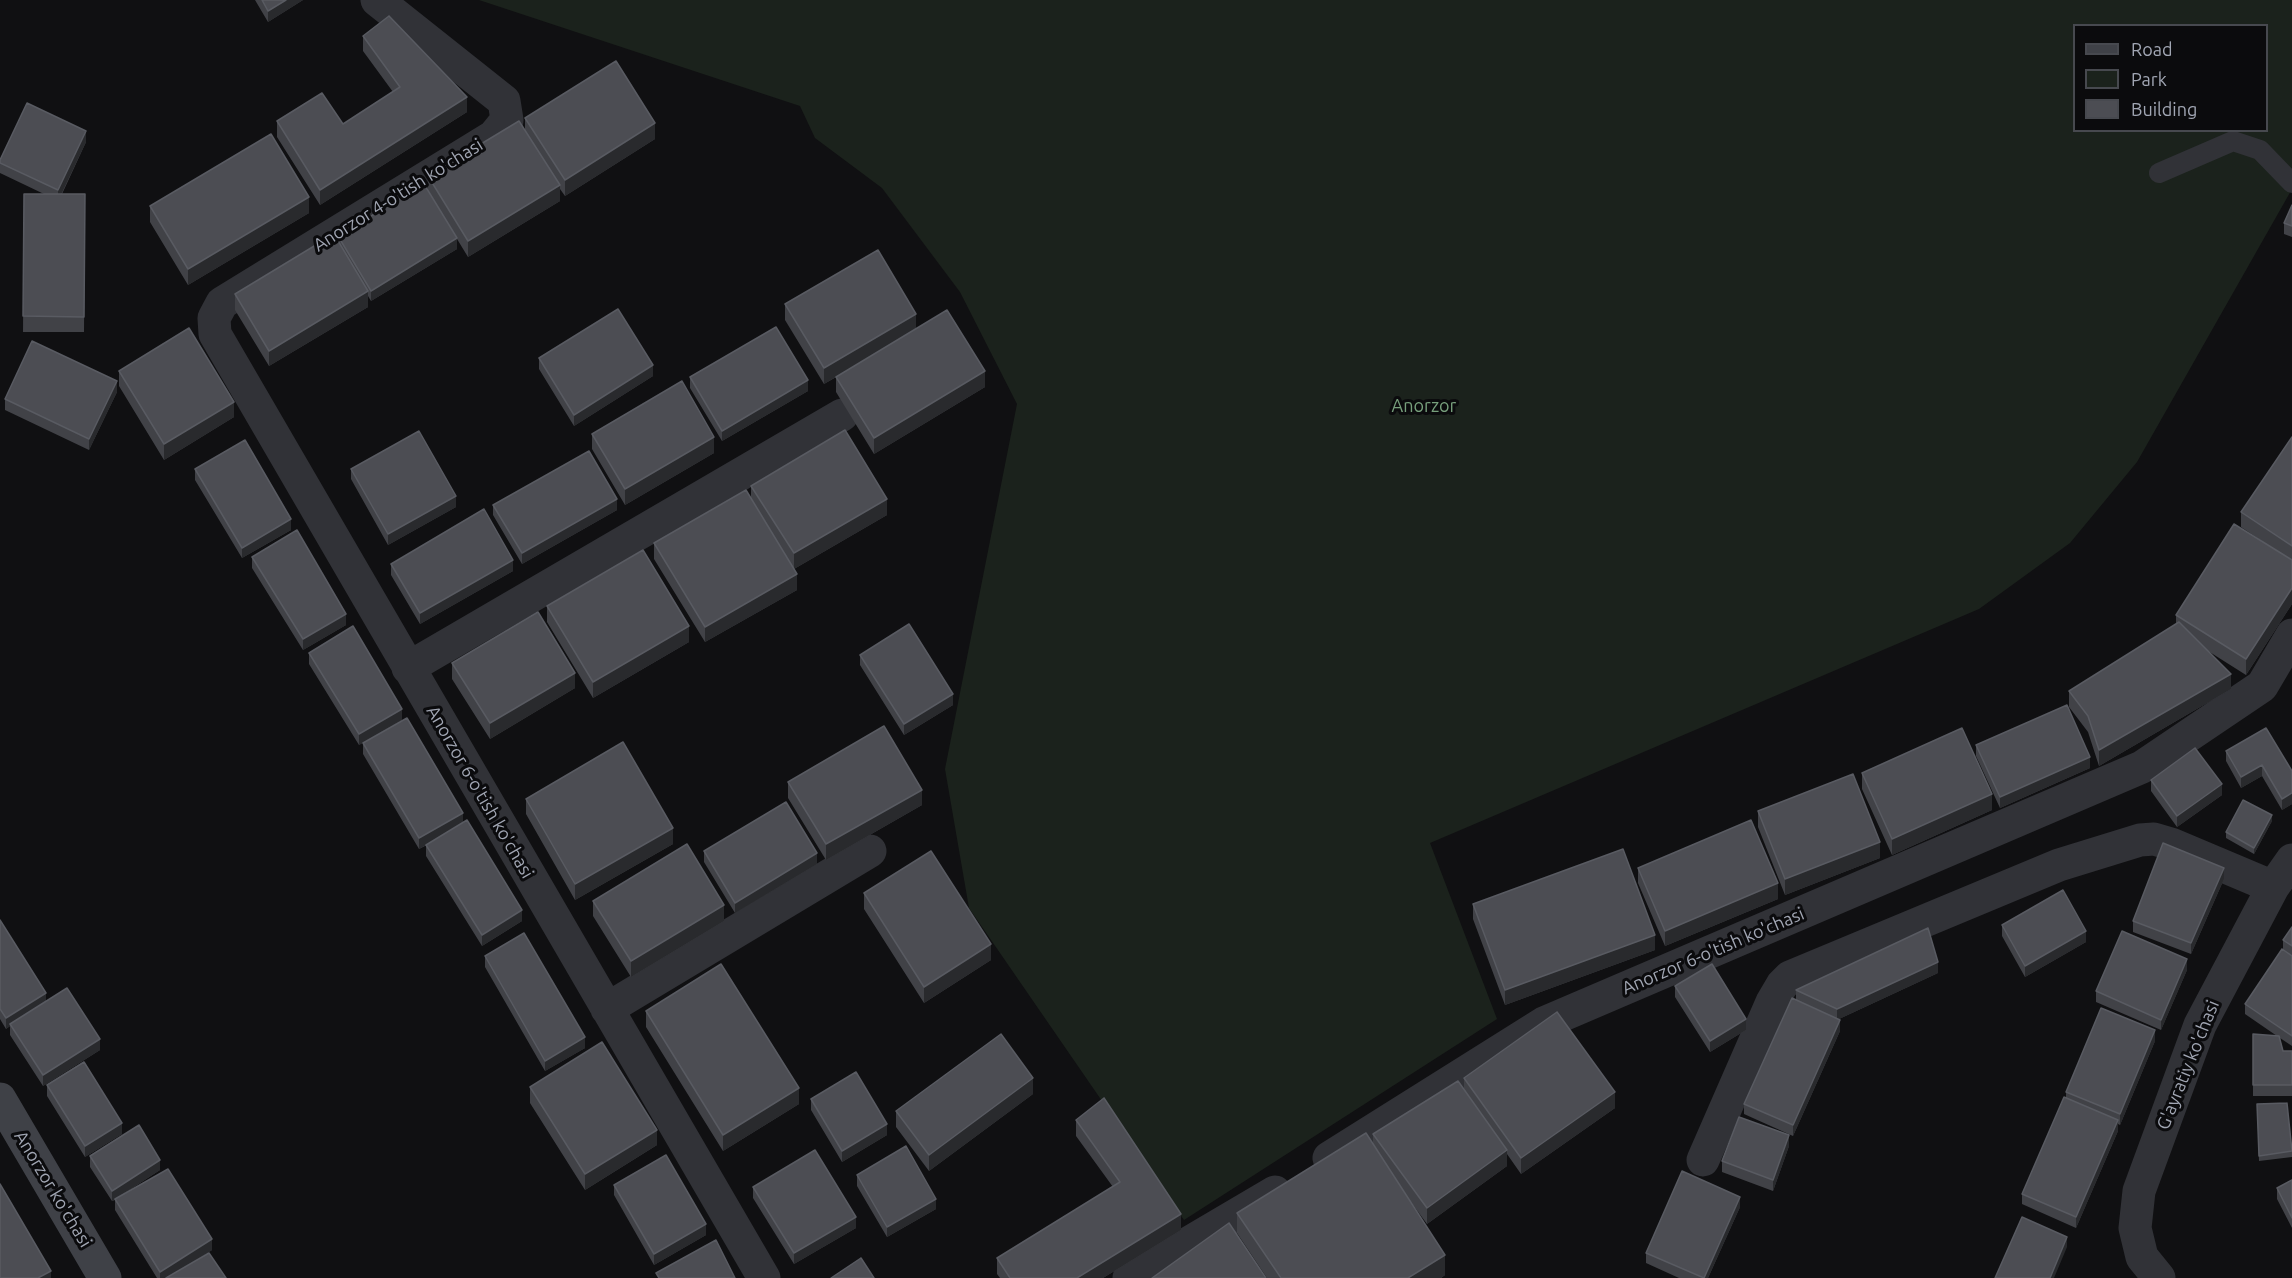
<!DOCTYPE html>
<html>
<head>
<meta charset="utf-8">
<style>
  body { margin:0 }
  #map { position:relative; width:2292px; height:1278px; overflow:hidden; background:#101012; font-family:Ubuntu,sans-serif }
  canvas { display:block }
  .legend { position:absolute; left:2073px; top:24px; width:195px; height:108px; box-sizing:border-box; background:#0b0b0d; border:2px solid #47494f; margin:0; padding:8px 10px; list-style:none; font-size:18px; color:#a1a6b3 }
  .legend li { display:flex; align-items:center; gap:12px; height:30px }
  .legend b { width:30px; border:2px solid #47494f }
</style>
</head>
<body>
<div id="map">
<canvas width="2292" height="1278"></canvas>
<ul class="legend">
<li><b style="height:8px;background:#3f4147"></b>Road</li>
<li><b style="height:16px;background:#1b221c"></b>Park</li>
<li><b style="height:16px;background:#4c4d53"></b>Building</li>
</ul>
</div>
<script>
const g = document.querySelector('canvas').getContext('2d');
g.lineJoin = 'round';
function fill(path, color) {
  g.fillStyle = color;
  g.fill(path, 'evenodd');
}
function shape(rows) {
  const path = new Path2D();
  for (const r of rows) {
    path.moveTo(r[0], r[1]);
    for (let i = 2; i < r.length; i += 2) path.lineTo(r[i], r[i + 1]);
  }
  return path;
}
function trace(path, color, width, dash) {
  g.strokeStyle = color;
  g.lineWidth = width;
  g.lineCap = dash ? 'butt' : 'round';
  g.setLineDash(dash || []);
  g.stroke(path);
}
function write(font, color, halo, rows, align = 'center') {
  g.font = font + ' Ubuntu,sans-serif';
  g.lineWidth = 6;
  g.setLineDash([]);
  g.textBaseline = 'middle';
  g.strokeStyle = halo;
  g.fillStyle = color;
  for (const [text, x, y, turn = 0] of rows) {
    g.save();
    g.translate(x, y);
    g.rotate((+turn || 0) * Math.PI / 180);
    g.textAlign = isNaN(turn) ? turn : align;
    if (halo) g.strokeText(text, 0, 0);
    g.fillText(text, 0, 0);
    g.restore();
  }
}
fill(shape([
  [479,0,2292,0,2292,189,2137,462,2070,543,1979,609,1430,843,1497,1019,1184,1220,969,908,945,769,1017,404,960,292,882,188,815,138,800,106],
  [2074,26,2266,26,2266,130,2074,130]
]), '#1b221c');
trace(shape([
  [2159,173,2233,141,2260,150,2292,183]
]), '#313237', 20);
trace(shape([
  [377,0,504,101,507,120,494,136,222,303,214,318,215,334,764,1278],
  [408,668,842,415],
  [607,1009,870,851],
  [1329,1158,1544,1023,2142,767,2262,686,2292,635],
  [1703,1160,1772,1002,1782,985,1790,977,2059,865,2140,840,2154,839,2171,844,2273,887],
  [1129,1278,1275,1192],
  [2159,1278,2142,1257,2135,1228,2139,1191,2200,1025,2273,887,2292,860]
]), '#313237', 33);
trace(shape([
  [0,1099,105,1278]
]), '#3f4147', 33);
fill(shape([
  [255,0,303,0,268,22],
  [363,36,467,112,320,205,277,137,277,121,343,124,393,92,363,51],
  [525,118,655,139,565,196,560,189,560,201,468,257,457,239,457,249,371,301,368,296,368,307,269,366,235,310,235,294,338,242,338,236,428,191,428,176,525,130],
  [86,142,62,194,85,194,84,332,23,332,24,194,44,194,0,173,0,160],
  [2292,205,2292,237,2284,234,2284,223],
  [150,206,309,213,188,285,150,222],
  [785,304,916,329,985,387,874,454,836,392,836,377,838,376,824,384,785,320],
  [539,358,653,376,574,426,539,369],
  [119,371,234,417,164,460,119,386],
  [690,377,808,391,722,441,690,388],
  [117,392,89,450,5,410,5,399],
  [592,434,714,453,625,505,592,449],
  [2292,437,2292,604,2246,675,2208,651,2231,689,2099,766,2088,732,2069,707,2069,691,2176,624,2176,615,2262,541,2241,527,2241,512],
  [195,469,291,530,242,558,195,480],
  [351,469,456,507,388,545,351,479],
  [751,486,887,515,794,569,797,590,705,642,654,559,654,543,751,498],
  [493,505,617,510,522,564,493,515],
  [252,557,346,625,303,650,252,568],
  [391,564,513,571,420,624,391,575],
  [547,606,689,642,593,698,547,622],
  [309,653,402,720,359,745,309,664],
  [860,655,953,705,904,735,860,665],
  [452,663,575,688,490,739,452,679],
  [363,743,463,823,522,921,482,946,426,856,426,845,431,843,419,849,363,754],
  [1976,745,2090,768,2000,808,1976,756],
  [2226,751,2292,771,2292,804,2282,810,2262,776,2241,788,2226,761],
  [1862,773,1992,810,1892,855,1862,789],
  [2151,780,2222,795,2177,827,2151,791],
  [788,782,922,805,826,860,788,798],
  [526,799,673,844,575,900,526,814],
  [1758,811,1880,858,1785,895,1758,827],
  [2272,821,2254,854,2226,838,2226,832],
  [704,851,817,864,735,913,704,862],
  [1638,868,1778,899,1665,946,1638,883],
  [2224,879,2191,954,2133,932,2133,921],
  [864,893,991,960,924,1003,864,909],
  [593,901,724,921,631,977,593,916],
  [1473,904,1655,950,1505,1005,1473,919],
  [0,920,46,1002,100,1050,43,1086,10,1035,10,1026,6,1029,0,1019],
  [2002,925,2086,942,2025,977,2002,936],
  [2292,927,2292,1046,2280,1038,2283,1051,2292,1051,2292,1096,2253,1096,2253,1034,2277,1036,2245,1014,2245,1004,2283,950,2283,940],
  [485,956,585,1048,545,1071,485,967],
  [2187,970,2161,1030,2096,1002,2096,991],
  [1938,973,1839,1019,1840,1031,1793,1136,1744,1114,1744,1104,1796,999,1796,990],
  [1675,986,1746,1030,1710,1052,1675,997],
  [646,1011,799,1104,723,1151,646,1027],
  [2155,1041,2120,1125,2118,1124,2118,1131,2076,1228,2022,1204,2022,1194,2066,1098,2066,1092],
  [1464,1078,1615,1108,1521,1174,1507,1154,1507,1166,1427,1224,1408,1198,1445,1275,1441,1278,1267,1278,1237,1233,1237,1213,1373,1144,1373,1134,1464,1090],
  [47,1085,122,1134,85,1157,47,1096],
  [530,1087,657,1145,585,1190,530,1103],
  [1033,1094,929,1171,896,1127,896,1111],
  [811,1099,887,1135,842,1162,811,1110],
  [2257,1104,2292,1150,2292,1157,2259,1161],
  [1076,1120,1181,1230,1103,1278,1000,1278,997,1274,997,1258,1113,1187,1076,1136],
  [1789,1146,1773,1191,1722,1172,1722,1161],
  [90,1156,160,1170,117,1198,212,1250,180,1270,226,1278,157,1278,115,1210,115,1200,112,1201,90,1167],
  [857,1175,936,1209,887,1237,857,1186],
  [2292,1180,2292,1228,2277,1199,2277,1188],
  [614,1185,706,1235,654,1265,614,1195],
  [753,1187,856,1228,794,1264,753,1198],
  [1740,1207,1708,1278,1679,1278,1646,1263,1646,1253]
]), '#414247');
fill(shape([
  [286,0,303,0,268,22,268,11],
  [467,97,467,112,320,205,320,190],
  [655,123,655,139,565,196,565,180],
  [86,131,86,142,58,201,58,190],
  [560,185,560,201,468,257,468,241],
  [309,197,309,213,188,285,188,269],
  [457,238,457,249,371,301,371,291],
  [368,291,368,307,269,366,269,351],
  [916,314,916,329,824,384,824,368],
  [653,365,653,376,574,426,574,415],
  [985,371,985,387,874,454,874,438],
  [808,380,808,391,722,441,722,431],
  [117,381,117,392,89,450,89,439],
  [234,402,234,417,164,460,164,444],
  [714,437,714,453,625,505,625,489],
  [456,496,456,507,388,545,388,534],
  [617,499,617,510,522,564,522,553],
  [887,499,887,515,794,569,794,553],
  [291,519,291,530,242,558,242,548],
  [513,560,513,571,420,624,420,613],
  [797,574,797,590,705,642,705,627],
  [2292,588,2292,604,2246,675,2246,659],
  [346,614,346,625,303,650,303,639],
  [689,626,689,642,593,698,593,682],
  [575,673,575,688,490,739,490,723],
  [2231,674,2231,689,2099,766,2099,750],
  [953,694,953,705,904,735,904,724],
  [402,709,402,720,359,745,359,734],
  [2090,757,2090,768,2000,808,2000,797],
  [2262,765,2262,776,2241,788,2241,777],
  [2222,784,2222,795,2177,827,2177,816],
  [922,790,922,805,826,860,826,844],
  [2292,793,2292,804,2282,810,2282,799],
  [1992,794,1992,810,1892,855,1892,839],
  [463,813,463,824,419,849,419,838],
  [2272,815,2272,821,2254,854,2254,848],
  [673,828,673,844,575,900,575,884],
  [1880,842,1880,858,1785,895,1785,879],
  [817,853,817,864,735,913,735,903],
  [2224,868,2224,879,2191,954,2191,943],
  [1778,883,1778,899,1665,946,1665,931],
  [724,905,724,921,631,977,631,961],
  [522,910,522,921,482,946,482,935],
  [2086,931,2086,942,2025,977,2025,966],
  [1655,935,1655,950,1505,1005,1505,990],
  [991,944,991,960,924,1003,924,987],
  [2187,959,2187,970,2161,1030,2161,1020],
  [1938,962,1938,973,1837,1020,1837,1009],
  [46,993,46,1004,10,1024,10,1026,6,1029,6,1018],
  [1746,1019,1746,1030,1710,1052,1710,1041],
  [1840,1020,1840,1031,1793,1136,1793,1125],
  [2155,1030,2155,1041,2120,1125,2120,1114],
  [585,1037,585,1048,545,1071,545,1061],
  [100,1039,100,1050,43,1086,43,1075],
  [1033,1078,1033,1094,929,1171,929,1155],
  [799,1088,799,1104,723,1151,723,1135],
  [1615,1092,1615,1108,1521,1174,1521,1158],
  [2118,1120,2118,1131,2076,1228,2076,1217],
  [122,1123,122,1134,85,1157,85,1146],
  [887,1124,887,1135,842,1162,842,1151],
  [657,1130,657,1145,585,1190,585,1174],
  [1789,1135,1789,1146,1773,1191,1773,1180],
  [1507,1150,1507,1166,1427,1224,1427,1208],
  [160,1160,160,1170,112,1201,112,1191],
  [1740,1197,1740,1207,1708,1278,1704,1278],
  [936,1199,936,1209,887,1237,887,1227],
  [1181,1214,1181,1230,1103,1278,1077,1278],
  [856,1217,856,1228,794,1264,794,1253],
  [706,1224,706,1235,654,1265,654,1254],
  [2067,1237,2067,1247,2054,1278,2050,1278],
  [212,1239,212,1250,168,1278,160,1278,160,1272],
  [1445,1255,1445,1275,1441,1278,1408,1278],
  [51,1271,51,1278,38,1278]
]), '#292a2d');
const building = shape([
  [262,0,286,0,268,11,262,0],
  [389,16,467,97,320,190,277,121,322,93,343,124,400,87,363,36,389,16],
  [616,61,655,123,565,180,525,118,616,61],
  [27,103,86,131,58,190,0,163,0,160,27,103],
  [519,121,560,185,468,241,428,176,519,121],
  [271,134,309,197,188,269,150,206,271,134],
  [424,184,457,238,371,291,338,236,424,184],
  [24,194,85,194,84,317,23,316,24,194],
  [2292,205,2292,226,2284,223,2292,205],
  [334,234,368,291,269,351,235,294,334,234],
  [878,250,916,314,824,368,785,304,878,250],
  [618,309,653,365,574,415,539,358,618,309],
  [947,310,985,371,874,438,836,377,947,310],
  [776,327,808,380,722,431,690,377,776,327],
  [189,328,234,402,164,444,119,371,189,328],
  [32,341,117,381,89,439,5,399,32,341],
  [682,381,714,437,625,489,592,434,682,381],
  [845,430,887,499,794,553,751,486,845,430],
  [419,431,456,496,388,534,351,469,419,431],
  [2292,437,2292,546,2241,512,2292,437],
  [245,440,291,519,242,548,195,469,245,440],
  [589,451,617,499,522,553,493,505,589,451],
  [746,490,797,574,705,627,654,543,746,490],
  [484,509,513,560,420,613,391,564,484,509],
  [2234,524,2292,560,2292,588,2246,659,2176,615,2234,524],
  [297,530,346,614,303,639,252,557,297,530],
  [643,550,689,626,593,682,547,606,643,550],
  [538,612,575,673,490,723,452,663,538,612],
  [2179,622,2231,674,2099,750,2088,716,2069,691,2179,622],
  [909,624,953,694,904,724,860,655,909,624],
  [353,626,402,709,359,734,309,653,353,626],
  [2067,705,2090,757,2000,797,1976,745,2067,705],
  [407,718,463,813,419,838,363,743,407,718],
  [884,726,922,790,826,844,788,782,884,726],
  [1962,728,1992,794,1892,839,1862,773,1962,728],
  [2266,728,2292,771,2292,793,2282,799,2262,765,2241,777,2226,751,2266,728],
  [623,742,673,828,575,884,526,799,623,742],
  [2195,748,2222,784,2177,816,2151,780,2195,748],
  [1853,774,1880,842,1785,879,1758,811,1853,774],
  [2243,800,2272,815,2254,848,2226,832,2243,800],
  [786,802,817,853,735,903,704,851,786,802],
  [467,820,522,910,482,935,426,845,467,820],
  [1751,820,1778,883,1665,931,1638,868,1751,820],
  [2163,843,2224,868,2191,943,2133,921,2163,843],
  [687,844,724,905,631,961,593,901,687,844],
  [1623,849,1655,935,1505,990,1473,904,1623,849],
  [931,851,991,944,924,987,864,893,931,851],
  [2063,890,2086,931,2025,966,2002,925,2063,890],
  [0,920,46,993,6,1018,0,1009,0,920],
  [2292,927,2292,946,2283,940,2292,927],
  [1928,928,1938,962,1837,1009,1796,990,1928,928],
  [2122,931,2187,959,2161,1020,2096,991,2122,931],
  [524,933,585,1037,545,1061,485,956,524,933],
  [2282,949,2292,956,2292,1036,2245,1004,2282,949],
  [721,964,799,1088,723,1135,646,1011,721,964],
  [1712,964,1746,1019,1710,1041,1675,986,1712,964],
  [67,988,100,1039,43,1075,10,1024,67,988],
  [1792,998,1840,1020,1793,1125,1744,1104,1792,998],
  [2101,1008,2155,1030,2120,1114,2066,1092,2101,1008],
  [1557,1012,1615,1092,1521,1158,1464,1078,1557,1012],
  [1001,1034,1033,1078,929,1155,896,1111,1001,1034],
  [2253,1034,2279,1036,2283,1051,2292,1051,2292,1085,2253,1085,2253,1034],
  [602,1042,657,1130,585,1174,530,1087,602,1042],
  [84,1062,122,1123,85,1146,47,1085,84,1062],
  [856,1072,887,1124,842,1151,811,1099,856,1072],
  [1458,1081,1507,1150,1427,1208,1373,1134,1458,1081],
  [2064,1097,2118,1120,2076,1217,2022,1194,2064,1097],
  [1104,1098,1181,1214,1077,1278,1010,1278,997,1258,1120,1182,1076,1120,1104,1098],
  [2287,1103,2292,1151,2259,1156,2257,1104,2287,1103],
  [1739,1117,1789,1135,1773,1180,1722,1161,1739,1117],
  [139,1125,160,1160,112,1191,90,1156,139,1125],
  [1366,1133,1445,1255,1408,1278,1281,1278,1237,1213,1366,1133],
  [906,1146,936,1199,887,1227,857,1175,906,1146],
  [815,1150,856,1217,794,1253,753,1187,815,1150],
  [666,1155,706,1224,654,1254,614,1185,666,1155],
  [168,1169,212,1239,160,1272,115,1199,168,1169],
  [1682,1171,1740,1197,1704,1278,1646,1253,1682,1171],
  [2292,1180,2292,1218,2277,1188,2292,1180],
  [0,1184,51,1271,38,1278,0,1278,0,1184],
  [2022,1217,2067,1237,2050,1278,1995,1278,2022,1217],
  [1229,1223,1266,1278,1152,1278,1229,1223],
  [716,1240,735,1278,659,1278,656,1273,716,1240],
  [209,1253,226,1278,166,1278,209,1253],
  [861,1258,874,1278,831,1278,861,1258]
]);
fill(building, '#4c4d53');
trace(building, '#595b62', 1.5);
write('18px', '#a1a6b3', '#0b0b0d', [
  ["Anorzor 4-o'tish ko'chasi",398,195,-32],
  ["Anorzor 6-o'tish ko'chasi",480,792,60],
  ["Anorzor 6-o'tish ko'chasi",1713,951,-23],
  ["G'ayratiy ko'chasi",2188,1065,-68],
  ["Anorzor ko'chasi",53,1189,59]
]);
write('18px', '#779f7c', '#0b0b0d', [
  ["Anorzor",1424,406]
]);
</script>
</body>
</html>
